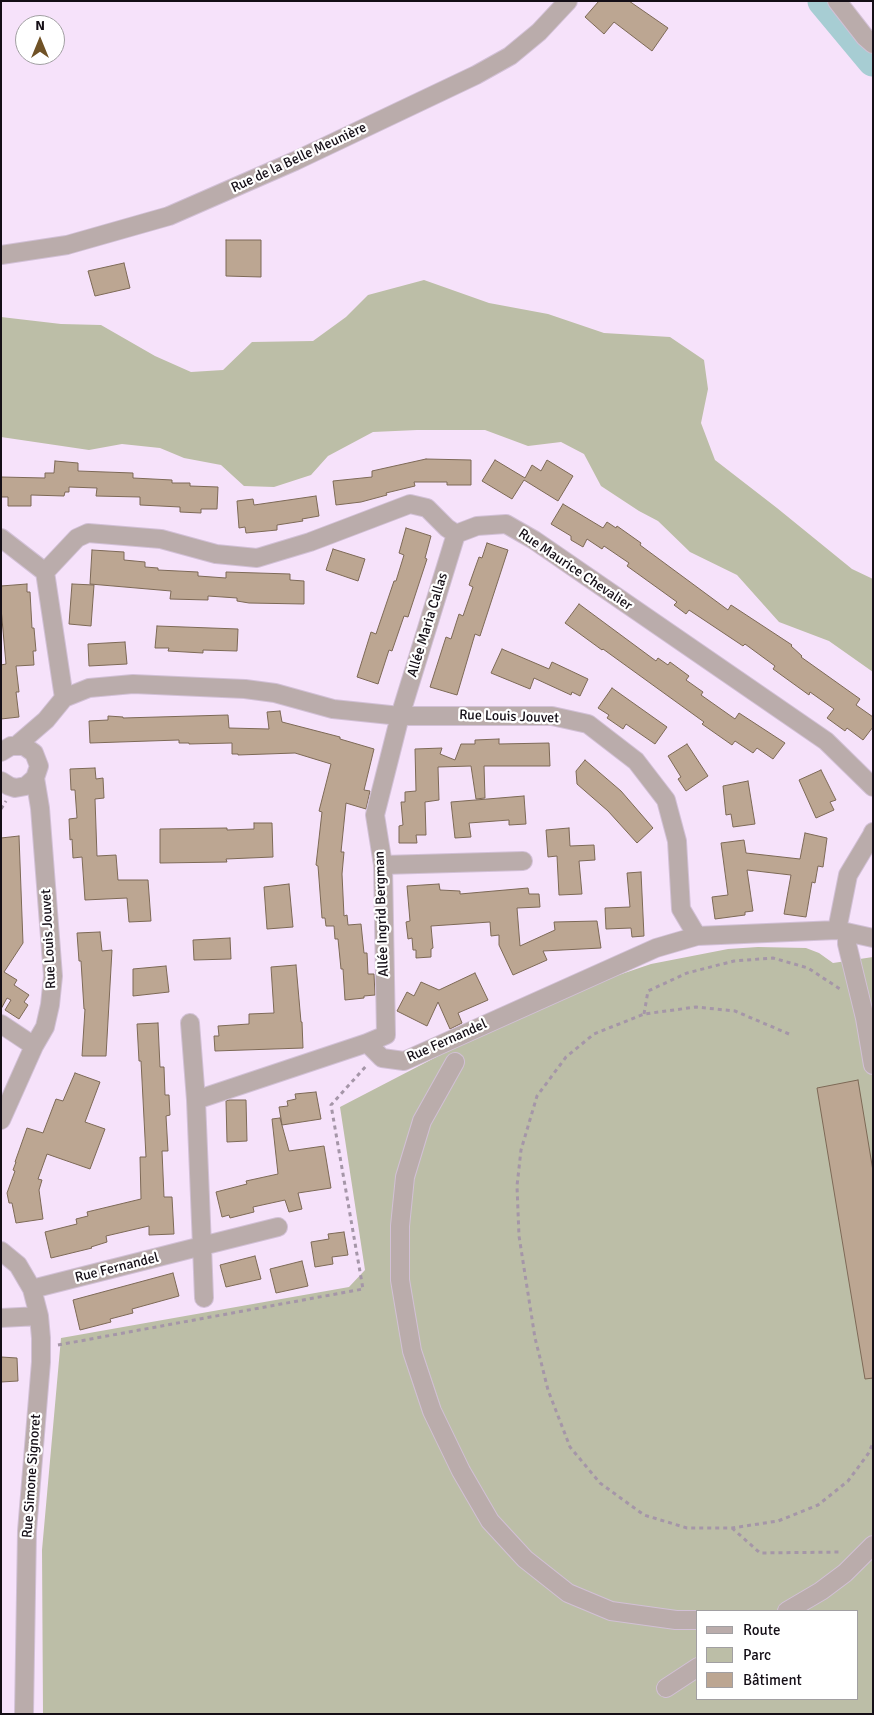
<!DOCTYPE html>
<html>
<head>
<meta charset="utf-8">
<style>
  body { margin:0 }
  #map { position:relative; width:874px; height:1715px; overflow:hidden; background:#f6e2fa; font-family:Signika,sans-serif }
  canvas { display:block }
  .frame { position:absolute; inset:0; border:2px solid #140e16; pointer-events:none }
  .legend { position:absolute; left:696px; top:1610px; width:162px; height:90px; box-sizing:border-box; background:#fff; border:1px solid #a19fa2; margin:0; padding:6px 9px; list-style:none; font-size:15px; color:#140e16 }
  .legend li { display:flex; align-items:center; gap:10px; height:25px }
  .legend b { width:25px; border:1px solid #a19fa2 }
  .north { position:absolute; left:15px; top:15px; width:50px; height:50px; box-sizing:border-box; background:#fff; border:1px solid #a19fa2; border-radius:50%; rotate:0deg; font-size:14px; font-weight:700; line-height:20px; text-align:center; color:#140e16 }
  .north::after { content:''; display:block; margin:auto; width:18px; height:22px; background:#705226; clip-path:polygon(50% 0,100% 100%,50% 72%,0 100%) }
</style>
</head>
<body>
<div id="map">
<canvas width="874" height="1715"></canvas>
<div class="frame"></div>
<ul class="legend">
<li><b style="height:6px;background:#baacab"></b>Route</li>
<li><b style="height:14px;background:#bcbea7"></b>Parc</li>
<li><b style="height:14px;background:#bca692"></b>Bâtiment</li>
</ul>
<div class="north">N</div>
</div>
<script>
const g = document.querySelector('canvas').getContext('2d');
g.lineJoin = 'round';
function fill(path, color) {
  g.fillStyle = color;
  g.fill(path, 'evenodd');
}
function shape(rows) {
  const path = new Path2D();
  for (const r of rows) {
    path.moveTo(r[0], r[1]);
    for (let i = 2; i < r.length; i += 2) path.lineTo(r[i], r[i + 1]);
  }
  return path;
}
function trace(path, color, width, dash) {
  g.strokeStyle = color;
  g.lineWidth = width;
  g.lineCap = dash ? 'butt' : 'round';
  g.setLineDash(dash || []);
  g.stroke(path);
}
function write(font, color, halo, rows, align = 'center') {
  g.font = font + ' Signika,sans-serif';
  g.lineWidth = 4.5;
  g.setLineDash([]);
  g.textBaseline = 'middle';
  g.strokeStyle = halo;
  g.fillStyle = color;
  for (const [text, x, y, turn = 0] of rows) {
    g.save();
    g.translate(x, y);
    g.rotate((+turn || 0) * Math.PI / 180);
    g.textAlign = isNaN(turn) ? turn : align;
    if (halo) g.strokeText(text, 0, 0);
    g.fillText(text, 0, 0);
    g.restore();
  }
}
fill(shape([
  [424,280,489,303,548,314,604,333,670,337,704,360,708,389,701,423,715,460,777,508,852,569,873,579,873,672,829,641,779,622,737,575,690,552,658,521,639,511,601,486,584,454,561,442,528,446,485,430,417,430,373,432,328,456,311,475,274,487,244,486,221,465,184,458,160,448,122,444,89,450,1,437,1,317,61,324,101,325,155,356,191,372,223,370,252,342,313,341,346,317,368,295],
  [758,947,806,948,819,953,833,963,873,957,872,1714,43,1714,42,1550,61,1338,349,1287,365,1270,340,1107,521,1013,595,983,651,964,728,949],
  [698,1611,858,1611,858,1699,698,1699]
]), '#bcbea7');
trace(shape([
  [823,1,873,61]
]), '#a7cdd3', 31);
const building = shape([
  [599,1,629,1,668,28,652,51,614,22,604,34,585,17,599,1],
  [226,240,261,240,261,277,226,276,226,240],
  [124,263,130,288,95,296,88,271,124,263],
  [426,459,471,460,471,485,447,485,447,482,414,482,415,486,386,493,387,495,361,502,336,505,333,481,372,477,372,471,426,459],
  [495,460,525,478,532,465,541,471,547,460,573,476,558,501,524,480,512,499,482,481,495,460],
  [55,461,78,463,78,471,133,473,133,478,172,480,172,483,190,483,190,486,218,487,217,509,201,509,201,513,180,512,180,507,140,505,140,497,96,496,97,488,69,487,69,492,65,492,64,496,31,495,31,506,8,506,8,497,1,497,1,477,45,478,45,473,54,473,55,461],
  [316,496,319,516,302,519,303,521,277,525,277,530,246,533,245,527,239,528,237,501,253,499,254,505,316,496],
  [563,504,603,528,607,522,616,528,617,526,641,543,640,545,728,610,731,605,792,645,791,646,802,656,801,657,860,699,856,705,873,717,873,727,863,740,847,728,845,731,827,718,834,709,810,692,809,695,773,669,775,666,745,644,743,646,689,610,686,614,674,605,677,602,627,566,629,563,604,546,602,549,587,539,583,547,571,540,571,536,551,524,563,504],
  [406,528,431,536,425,558,427,559,408,617,404,616,392,651,389,650,378,684,357,677,371,632,376,634,394,581,396,581,404,555,399,553,406,528],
  [487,543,508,550,480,636,475,634,457,695,430,687,446,637,451,639,459,614,463,616,473,587,469,585,479,557,482,558,487,543],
  [333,549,365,559,358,581,326,570,333,549],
  [92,550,124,552,124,560,145,562,145,567,158,568,158,570,198,572,198,576,226,578,226,572,290,574,290,580,304,581,304,604,249,603,237,601,237,598,208,596,208,600,170,599,171,591,90,584,92,550],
  [27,584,27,592,30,592,32,628,34,628,36,651,33,651,34,665,16,666,19,692,16,692,19,717,1,719,1,665,6,664,1,608,1,586,27,584],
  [72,584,94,585,91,626,69,624,72,584],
  [579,604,656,661,658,658,668,665,670,662,689,676,686,680,703,692,701,695,735,719,739,713,785,743,773,759,757,748,753,753,735,741,732,745,702,724,704,722,603,649,602,650,565,623,579,604],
  [157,626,238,629,237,651,203,650,203,653,168,651,169,648,155,648,157,626],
  [125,642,127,664,89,666,88,644,125,642],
  [502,649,549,669,552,662,588,679,580,696,572,692,571,695,534,678,530,689,491,673,502,649],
  [612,688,667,727,655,744,626,724,623,729,607,718,609,715,598,708,612,688],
  [280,711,282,722,340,737,340,739,374,749,364,790,370,791,366,809,346,803,341,852,344,852,342,874,344,916,347,915,348,925,361,924,364,953,367,953,368,974,374,974,375,995,364,996,364,998,345,1000,343,969,341,969,338,939,335,939,334,926,326,926,325,918,322,918,318,866,316,865,322,812,319,811,331,764,295,753,238,755,238,754,232,754,232,743,189,744,189,743,179,743,179,740,90,743,89,721,108,720,108,716,123,717,123,718,228,715,229,728,269,729,267,712,280,711],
  [499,739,499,744,549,743,550,766,484,766,485,798,476,799,471,766,438,767,439,800,425,802,426,835,416,835,417,843,399,843,399,826,403,825,401,802,405,802,405,792,416,791,415,749,442,748,440,754,455,760,461,744,475,744,475,740,499,739],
  [687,744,708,776,686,791,678,779,681,777,668,756,687,744],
  [585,760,621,791,653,828,637,843,608,811,577,784,576,771,585,760],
  [95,768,96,779,103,778,104,798,95,799,97,856,116,855,118,880,148,880,151,921,129,922,127,898,85,900,82,857,73,858,72,839,70,840,69,819,77,818,75,790,71,790,70,769,95,768],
  [821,770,836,800,830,802,834,810,816,818,799,780,821,770],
  [748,781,755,824,733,827,731,814,726,815,723,786,748,781],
  [524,796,526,824,509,825,509,820,469,823,471,837,455,838,451,802,524,796],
  [254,823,272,823,273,857,226,859,227,862,160,863,160,829,227,828,227,830,254,829,254,823],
  [569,828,570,846,594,845,595,860,579,861,582,894,559,895,557,856,548,857,546,830,569,828],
  [805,833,827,838,823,867,818,866,815,883,812,882,806,917,784,914,791,875,747,870,753,911,745,912,745,915,715,919,712,897,728,895,721,843,744,840,746,853,800,859,805,833],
  [19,836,23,943,4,972,17,980,14,985,29,995,24,1002,28,1005,19,1019,5,1010,11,1000,7,998,1,1009,1,838,19,836],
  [641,872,644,936,632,937,631,928,606,929,605,908,630,907,627,873,641,872],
  [289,884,293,927,267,929,264,887,289,884],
  [439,884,440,890,460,891,460,894,528,888,529,894,539,894,540,907,517,908,520,946,555,930,554,922,597,921,601,948,543,951,547,960,513,975,499,945,499,935,491,936,490,922,461,924,431,926,433,948,431,949,431,957,416,958,416,950,413,950,412,938,408,939,406,922,410,921,407,886,439,884],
  [100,932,102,951,112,950,106,1056,82,1056,85,1009,84,1009,81,961,79,961,77,933,100,932],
  [230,938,231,959,194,960,193,940,230,938],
  [296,965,301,1022,302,1022,303,1048,215,1051,214,1036,219,1036,218,1026,249,1024,249,1014,274,1013,271,967,296,965],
  [166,966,169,992,133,996,133,969,166,966],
  [475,973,488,1000,458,1013,462,1023,450,1029,438,1002,427,1026,397,1011,407,992,414,996,421,982,439,990,475,973],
  [158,1023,160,1067,164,1067,165,1095,169,1095,170,1115,166,1116,168,1151,162,1151,164,1197,172,1197,174,1234,149,1235,149,1226,106,1236,107,1242,91,1247,92,1248,51,1258,45,1232,77,1224,76,1219,88,1216,87,1212,141,1199,140,1157,146,1157,141,1061,139,1061,137,1024,158,1023],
  [75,1073,100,1082,85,1122,105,1129,90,1169,47,1154,38,1179,42,1180,39,1190,43,1219,16,1223,12,1203,9,1203,7,1193,15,1171,13,1170,16,1162,15,1162,27,1128,43,1133,56,1099,63,1101,75,1073],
  [858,1080,873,1171,873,1378,865,1379,817,1088,858,1080],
  [316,1092,321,1119,282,1125,279,1107,288,1106,287,1101,296,1099,295,1094,316,1092],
  [229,1100,246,1100,247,1141,227,1142,226,1101,229,1100],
  [280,1118,289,1151,324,1146,331,1188,298,1193,302,1209,289,1212,285,1200,253,1207,254,1212,230,1218,229,1215,222,1217,216,1192,247,1184,246,1181,278,1174,272,1119,280,1118],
  [344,1232,348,1255,332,1257,333,1264,315,1267,311,1242,329,1239,328,1234,344,1232],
  [255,1256,261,1279,226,1287,220,1265,255,1256],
  [302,1261,308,1286,276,1293,270,1269,302,1261],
  [173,1273,179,1296,132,1309,133,1313,110,1319,111,1322,80,1330,73,1300,173,1273],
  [1,1357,17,1358,18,1381,1,1382,1,1357]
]);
fill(building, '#bca692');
trace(building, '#7d6956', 1);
const minor = shape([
  [837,1,865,37,873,44],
  [1,255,67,245,169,216,295,161,476,75,510,56,539,32,568,1],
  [1,538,45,572],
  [45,572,77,538,88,533,161,539,216,554,257,558,310,542,410,504,427,508,447,528,456,534,477,526,506,524,534,540,826,741,873,787],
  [45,572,64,698],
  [17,745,46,720,64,698,89,688,133,684,245,689,275,693,333,709,400,716,552,716,588,724,636,761,666,800,677,841,681,909,697,936,837,930,873,938],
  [1,752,11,746,24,746,34,753,39,766,35,778,26,786,15,788,9,786,1,781],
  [383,865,523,861],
  [837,930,848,875,872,835,873,832],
  [847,932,847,944,865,1018,873,1065],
  [190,1023,196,1100],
  [1,1024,34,1046],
  [367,1043,386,1035,383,865,375,815,400,716,456,534],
  [455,1062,422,1121,405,1177,400,1226,400,1280,412,1351,432,1411,461,1471,490,1521,525,1559,568,1593,611,1611,676,1620,698,1620],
  [1,1120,34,1046,45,1027,50,1005,53,976,40,808,35,778],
  [1,1251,18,1265,32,1289,39,1316,41,1338,41,1362,27,1531,24,1714],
  [32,1289,202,1246,196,1100,367,1043,382,1058,404,1061,656,948,697,936],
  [204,1298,202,1246,278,1227],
  [1,1318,39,1316],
  [787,1611,821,1591,845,1573,873,1545],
  [666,1688,698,1667]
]);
trace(minor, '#d2c0d6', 20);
trace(shape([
  [1,809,6,801],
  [644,1014,648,991,687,973,734,961,773,958,808,968,840,989],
  [789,1034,735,1011,696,1007,644,1014,594,1034,566,1057,537,1096,521,1150,517,1186,519,1236,535,1338,548,1390,570,1447,600,1483,644,1515,687,1528,732,1528,778,1521,818,1505,848,1481,868,1454,873,1443],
  [58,1345,363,1289,331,1105,367,1065],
  [732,1528,760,1553,841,1552]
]), '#a596a8', 3, [4, 4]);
trace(minor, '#baacab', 18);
write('14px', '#140e16', '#fff', [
  ["Rue de la Belle Meunière",299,158,-25],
  ["Rue Maurice Chevalier",575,570,34],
  ["Allée Maria Callas",428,625,-73],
  ["Rue Louis Jouvet",509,717,2],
  ["Allée Ingrid Bergman",382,914,-92],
  ["Rue Louis Jouvet",49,939,-93],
  ["Rue Fernandel",447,1041,-24],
  ["Rue Fernandel",117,1268,-14],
  ["Rue Simone Signoret",32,1476,-86]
]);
</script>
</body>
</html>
